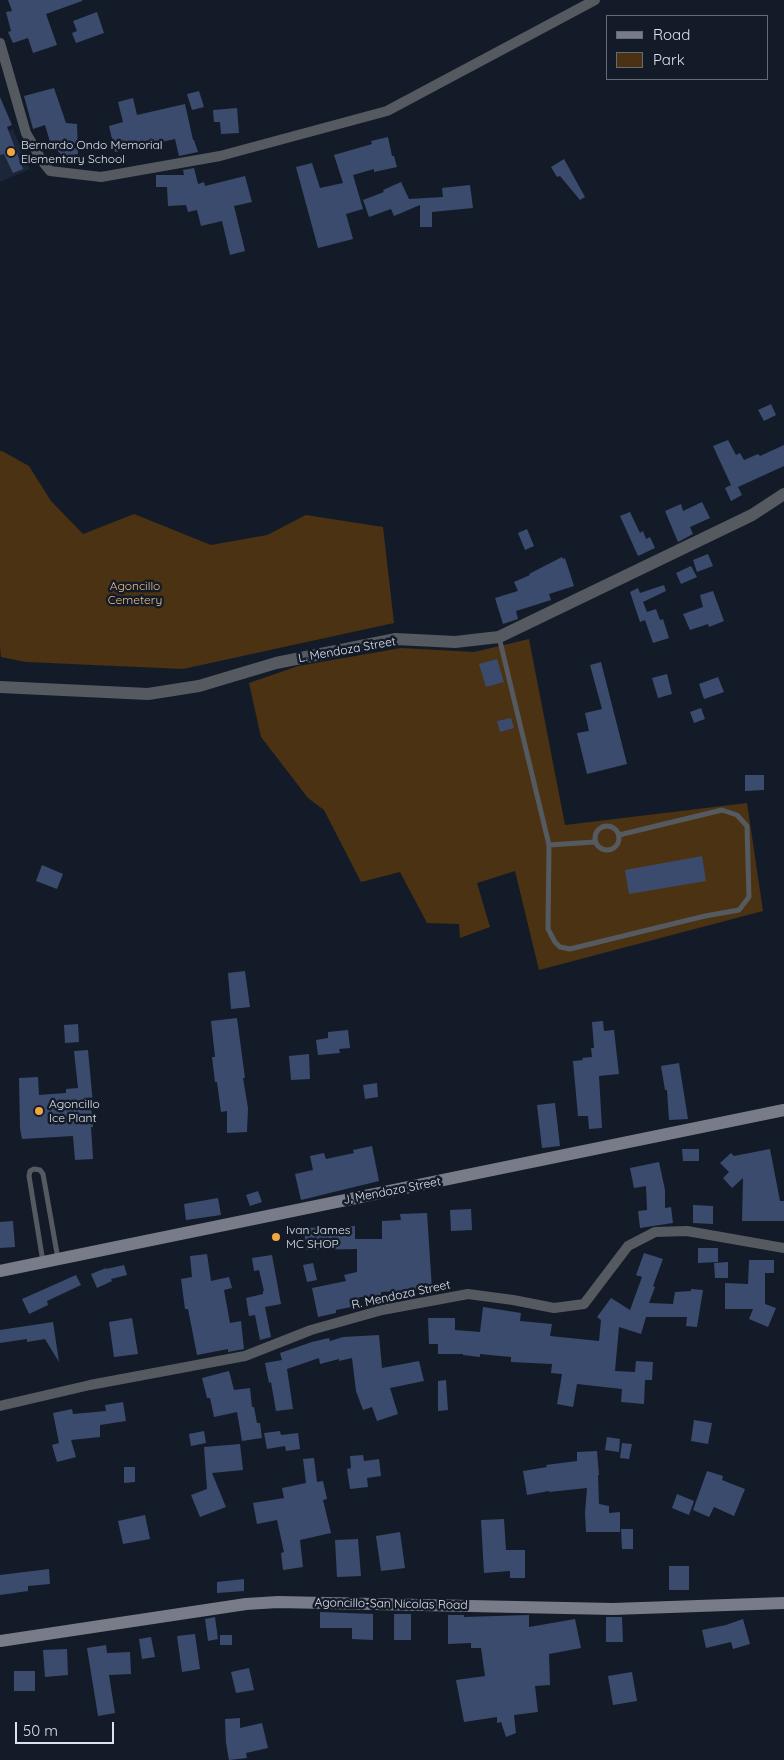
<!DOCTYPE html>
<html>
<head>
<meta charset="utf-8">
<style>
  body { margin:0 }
  #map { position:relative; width:784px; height:1760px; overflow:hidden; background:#141b28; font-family:Quicksand,sans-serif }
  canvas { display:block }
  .legend { position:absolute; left:606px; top:15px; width:162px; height:65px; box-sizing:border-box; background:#141b28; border:1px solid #646a76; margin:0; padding:6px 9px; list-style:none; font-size:15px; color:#dde1eb }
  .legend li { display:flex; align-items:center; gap:10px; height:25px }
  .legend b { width:25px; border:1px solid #646a76 }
  .scale { position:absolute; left:15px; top:1722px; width:99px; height:22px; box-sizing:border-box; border:2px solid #dde1eb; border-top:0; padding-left:6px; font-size:15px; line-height:18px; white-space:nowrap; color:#dde1eb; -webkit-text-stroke:4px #141b28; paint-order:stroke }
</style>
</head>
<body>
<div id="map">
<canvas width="784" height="1760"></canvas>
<ul class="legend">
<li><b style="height:6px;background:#777c88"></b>Road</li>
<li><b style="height:14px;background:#4a3213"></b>Park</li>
</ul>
<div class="scale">50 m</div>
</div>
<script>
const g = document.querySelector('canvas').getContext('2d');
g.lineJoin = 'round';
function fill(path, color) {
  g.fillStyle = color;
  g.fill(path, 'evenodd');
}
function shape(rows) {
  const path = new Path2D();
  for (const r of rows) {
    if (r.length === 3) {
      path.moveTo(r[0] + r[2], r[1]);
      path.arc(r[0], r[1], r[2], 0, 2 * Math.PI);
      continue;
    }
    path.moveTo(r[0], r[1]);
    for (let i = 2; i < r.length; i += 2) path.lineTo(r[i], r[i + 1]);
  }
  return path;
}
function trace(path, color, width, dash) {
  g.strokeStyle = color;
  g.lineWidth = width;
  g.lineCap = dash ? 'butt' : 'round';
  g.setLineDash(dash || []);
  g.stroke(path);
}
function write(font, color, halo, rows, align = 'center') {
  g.font = font + ' Quicksand,sans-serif';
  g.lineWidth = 5;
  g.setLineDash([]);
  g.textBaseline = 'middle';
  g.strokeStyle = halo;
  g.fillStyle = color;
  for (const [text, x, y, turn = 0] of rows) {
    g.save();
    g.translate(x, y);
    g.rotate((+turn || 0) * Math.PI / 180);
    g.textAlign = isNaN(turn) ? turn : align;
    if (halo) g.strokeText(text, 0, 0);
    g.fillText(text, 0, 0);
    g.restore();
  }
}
fill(shape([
  [13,129,30,169,0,182,0,135]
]), '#1d2638');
fill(shape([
  [0,451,2,451,29,466,51,501,83,534,134,514,211,545,267,535,306,515,383,527,394,623,183,669,26,662,1,657,0,647],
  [529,639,565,825,747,803,763,911,539,970,515,871,477,883,490,927,460,938,459,924,427,923,400,872,361,882,324,810,308,798,261,737,249,683,298,666,401,648,474,652]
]), '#4a3213');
fill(shape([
  [8,0,82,0,82,1,46,14,57,45,33,53,28,38,13,43,8,32,11,31,6,12,12,11],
  [97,12,104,33,76,43,72,33,77,31,73,21],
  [54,88,66,123,77,124,78,154,64,157,51,145,45,125,33,129,24,96],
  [199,91,204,107,192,110,187,94],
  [0,97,12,125,7,127,23,169,13,173,4,154,0,155],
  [133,98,137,115,185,104,193,140,194,140,198,152,179,156,175,139,115,152,109,126,123,122,118,102],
  [237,108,239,133,221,134,220,122,214,122,213,110],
  [388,137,392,156,394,156,397,167,374,172,374,169,353,175,363,209,346,214,353,239,318,248,296,167,312,163,320,188,343,183,334,155,372,144,371,141],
  [564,159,585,197,580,200,560,176,557,177,551,167],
  [194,168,198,184,204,182,205,186,245,176,252,202,234,206,245,251,230,255,222,221,201,226,197,210,188,212,186,205,168,206,167,187,156,187,156,175,184,175,183,170],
  [401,182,409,199,443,197,442,188,470,185,473,208,432,212,432,227,420,227,420,205,394,216,391,209,369,217,363,200,384,192,383,190],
  [771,404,776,415,764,421,758,410],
  [728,440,736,455,740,453,744,460,758,454,760,456,784,445,784,466,738,487,742,495,731,501,725,488,731,485,713,446],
  [702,502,710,518,690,527,693,534,678,542,665,511,681,504,683,511],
  [630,512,640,533,643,531,646,539,650,537,655,548,638,556,620,516],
  [527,529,534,546,525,550,518,533],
  [708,554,713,566,697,572,693,560],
  [562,557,563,559,565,558,574,586,549,594,551,600,516,611,518,619,503,624,495,598,518,591,514,582,530,575,529,574],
  [691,566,697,577,681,584,676,573],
  [664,585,666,591,643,602,647,612,656,609,660,620,663,619,669,638,653,643,645,620,640,622,630,592,638,588,640,593],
  [713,591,724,621,709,627,708,624,690,630,683,614,703,607,700,595],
  [497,659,504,682,486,687,479,664],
  [601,662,627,764,587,774,577,733,589,731,585,713,602,709,590,665],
  [667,674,672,694,658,698,652,678],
  [718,677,724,692,704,699,699,684],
  [701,708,705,719,694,723,690,712],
  [511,718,514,728,500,732,497,721],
  [745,775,764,775,764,790,745,791],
  [702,856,706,881,629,894,625,870],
  [42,865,63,874,57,889,36,881],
  [245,971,250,1007,231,1009,228,973],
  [237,1018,245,1078,243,1078,248,1108,247,1132,227,1133,227,1111,221,1112,217,1082,215,1082,212,1057,215,1057,211,1021],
  [603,1021,604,1031,614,1030,619,1074,599,1076,602,1128,589,1129,588,1116,578,1116,573,1061,583,1060,582,1058,592,1057,591,1048,594,1048,592,1022],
  [78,1024,79,1042,65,1043,64,1025],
  [348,1030,350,1048,339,1049,340,1053,318,1055,316,1040,328,1038,328,1032],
  [88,1050,93,1104,91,1104,93,1127,91,1127,93,1159,75,1160,73,1136,22,1139,20,1128,19,1078,38,1077,39,1095,66,1093,66,1089,78,1088,74,1051],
  [309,1054,310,1079,291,1080,289,1056],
  [679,1063,688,1119,669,1120,667,1090,665,1090,661,1066],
  [377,1083,378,1097,365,1099,363,1085],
  [555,1103,560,1146,542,1148,537,1105],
  [372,1146,379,1181,301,1200,295,1174,313,1170,310,1156,324,1153,326,1159,354,1153,353,1150],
  [682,1149,699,1149,699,1161,683,1161],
  [770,1149,780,1201,784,1201,784,1221,742,1221,743,1178,732,1188,723,1178,729,1172,720,1163,731,1153,734,1156],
  [659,1162,665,1190,665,1208,671,1207,673,1223,640,1228,638,1211,647,1210,646,1186,634,1188,630,1168],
  [258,1191,262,1202,250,1206,246,1195],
  [218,1198,221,1215,186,1220,184,1204],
  [693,1205,713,1206,713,1224,693,1223],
  [471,1209,472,1230,451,1231,450,1210],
  [427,1213,432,1289,381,1292,381,1297,359,1297,361,1305,336,1310,336,1313,318,1317,312,1288,346,1281,344,1275,357,1272,357,1249,306,1250,304,1228,355,1226,355,1239,382,1239,382,1221,401,1220,400,1214],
  [13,1221,15,1247,0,1248,0,1222],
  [698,1248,718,1248,718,1262,698,1263],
  [644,1253,663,1259,653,1286,655,1287,649,1303,673,1304,675,1292,691,1291,691,1289,703,1290,697,1327,686,1326,687,1317,646,1317,641,1334,619,1327,615,1371,635,1372,636,1361,653,1362,652,1380,645,1380,644,1404,621,1402,622,1389,577,1384,573,1407,557,1404,562,1374,551,1373,552,1364,511,1362,511,1357,480,1354,480,1357,463,1355,463,1354,438,1354,438,1344,429,1344,428,1318,455,1318,455,1330,480,1332,483,1307,521,1313,520,1321,552,1324,550,1336,599,1341,601,1320,597,1317,611,1298,630,1310,642,1277,636,1275],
  [207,1254,211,1281,229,1277,232,1288,224,1290,230,1323,241,1321,244,1349,228,1352,228,1349,197,1355,188,1309,185,1309,181,1279,192,1277,190,1256],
  [272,1255,281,1304,265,1307,271,1337,260,1340,255,1315,249,1316,246,1298,263,1294,263,1291,264,1291,259,1270,254,1271,252,1258],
  [749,1260,774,1260,774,1273,765,1273,765,1304,776,1308,768,1327,749,1319,753,1309,725,1309,725,1283,748,1284],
  [728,1262,728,1278,715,1278,714,1263],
  [313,1263,317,1280,307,1282,303,1265],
  [124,1265,127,1275,111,1279,112,1281,97,1288,91,1274,106,1268,106,1269],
  [76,1275,81,1285,47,1301,48,1305,29,1314,22,1299],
  [132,1318,138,1354,114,1357,109,1322],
  [53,1322,59,1362,45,1339,27,1342,27,1339,0,1343,0,1330],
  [379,1335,382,1368,419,1361,424,1381,390,1388,398,1414,377,1421,372,1407,363,1410,356,1391,352,1358,339,1361,339,1359,320,1364,319,1358,287,1369,293,1409,276,1411,271,1382,269,1383,265,1363,282,1360,280,1353,312,1342,329,1338,330,1341,343,1337],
  [229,1371,234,1390,250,1388,252,1407,254,1407,257,1423,260,1423,262,1438,242,1441,237,1412,214,1417,210,1398,207,1398,202,1378],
  [446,1380,448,1410,438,1411,438,1381],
  [123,1402,126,1421,100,1425,100,1437,71,1440,76,1457,57,1462,52,1445,59,1443,53,1413,72,1409,73,1414,106,1411,105,1405],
  [694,1420,712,1423,708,1444,691,1441],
  [204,1431,206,1443,191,1446,189,1434],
  [280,1431,281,1435,298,1433,300,1449,286,1451,285,1446,267,1449,264,1433],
  [607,1437,620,1439,619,1452,605,1450],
  [622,1443,632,1444,629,1459,620,1458],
  [240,1444,243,1470,212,1473,226,1507,200,1517,191,1495,207,1489,204,1447],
  [597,1451,599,1475,598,1475,599,1504,609,1506,609,1513,620,1512,620,1532,586,1532,585,1513,587,1488,549,1492,549,1491,527,1495,523,1471,547,1467,546,1465,577,1461,577,1452],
  [363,1455,364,1461,379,1459,381,1476,367,1478,368,1487,350,1489,347,1469,351,1468,350,1456],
  [314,1458,317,1482,323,1481,327,1499,323,1500,331,1533,300,1540,303,1567,283,1570,281,1553,284,1552,277,1520,257,1524,253,1503,284,1498,282,1488,306,1483,303,1459],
  [124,1467,135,1467,135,1482,124,1483],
  [707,1471,723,1476,722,1480,745,1489,734,1516,714,1507,709,1517,693,1510],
  [677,1494,694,1501,689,1515,672,1508],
  [145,1515,150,1539,123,1544,118,1521],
  [504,1519,506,1550,525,1550,525,1578,510,1578,510,1571,484,1573,481,1520],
  [621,1529,633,1529,633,1549,622,1549],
  [400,1532,405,1568,381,1571,376,1536],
  [358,1539,361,1576,337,1577,335,1540],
  [669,1566,689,1566,689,1590,669,1590],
  [49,1569,50,1584,28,1586,28,1591,0,1595,0,1575],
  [244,1579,244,1591,217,1593,217,1582],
  [320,1612,373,1614,373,1640,352,1639,352,1628,320,1628],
  [394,1614,411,1614,411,1640,394,1640],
  [448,1615,464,1615,464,1617,529,1615,529,1627,575,1619,581,1648,549,1654,550,1685,535,1686,538,1712,514,1715,516,1733,506,1737,501,1722,497,1723,497,1717,464,1722,456,1680,485,1676,481,1648,471,1648,471,1643,448,1644],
  [215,1617,218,1639,208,1641,205,1619],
  [606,1617,622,1617,623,1642,606,1642],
  [743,1619,750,1644,733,1649,731,1642,706,1648,702,1630,726,1625],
  [195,1634,200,1669,182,1672,177,1636],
  [220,1635,232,1635,232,1645,220,1645],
  [151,1637,155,1657,142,1659,139,1639],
  [106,1645,107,1653,130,1652,131,1674,109,1675,115,1713,98,1716,87,1648],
  [67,1649,68,1675,45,1677,43,1650],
  [249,1668,254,1690,236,1693,231,1672],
  [14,1671,35,1671,35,1691,14,1691],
  [632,1672,637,1701,613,1705,608,1676],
  [240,1718,240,1728,262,1723,268,1748,246,1753,247,1758,229,1760,226,1743,225,1719]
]), '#3b4b6d');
trace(shape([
  [499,637,549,845,548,929,555,942,560,947,570,949,705,916,739,910,749,897,747,826,737,815,722,810,619,835],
  [607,838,12],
  [549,845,595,842],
  [43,1262,29,1176,30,1171,34,1169,40,1170,43,1174,58,1259]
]), '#555960', 5);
trace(shape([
  [0,43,26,133,42,161,50,171,101,177,220,156,387,111,595,0],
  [0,1406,90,1385,245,1356,311,1330,382,1310,468,1294,513,1300,554,1308,584,1304,628,1246,655,1232,687,1231,784,1248]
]), '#555960', 10);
trace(shape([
  [0,687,148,694,199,686,276,663,396,639,455,642,499,637,752,515,784,494]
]), '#555960', 12);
trace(shape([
  [0,1271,784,1110],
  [0,1641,246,1604,278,1602,613,1609,784,1603]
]), '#777c88', 12);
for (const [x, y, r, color] of [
  [11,152,5,"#f1a63f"],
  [39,1111,5,"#f1a63f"],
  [276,1237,5,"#f1a63f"]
]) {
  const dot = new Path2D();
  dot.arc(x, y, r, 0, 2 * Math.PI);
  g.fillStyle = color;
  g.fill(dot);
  trace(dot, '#141b28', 2);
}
write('12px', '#dde1eb', '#141b28', [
  ["Bernardo Ondo Memorial",21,145],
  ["Elementary School",21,159],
  ["Agoncillo",49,1104],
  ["Ice Plant",49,1118],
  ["Ivan James",286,1230],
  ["MC SHOP",286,1244]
], 'left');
write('12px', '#edbd85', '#141b28', [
  ["Agoncillo",135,586],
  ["Cemetery",135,600]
]);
write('12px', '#dde1eb', '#141b28', [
  ["L. Mendoza Street",347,650,-10],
  ["J. Mendoza Street",392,1191,-11],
  ["R. Mendoza Street",401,1295,-12],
  ["Agoncillo-San Nicolas Road",391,1604,1]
]);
</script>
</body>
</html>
